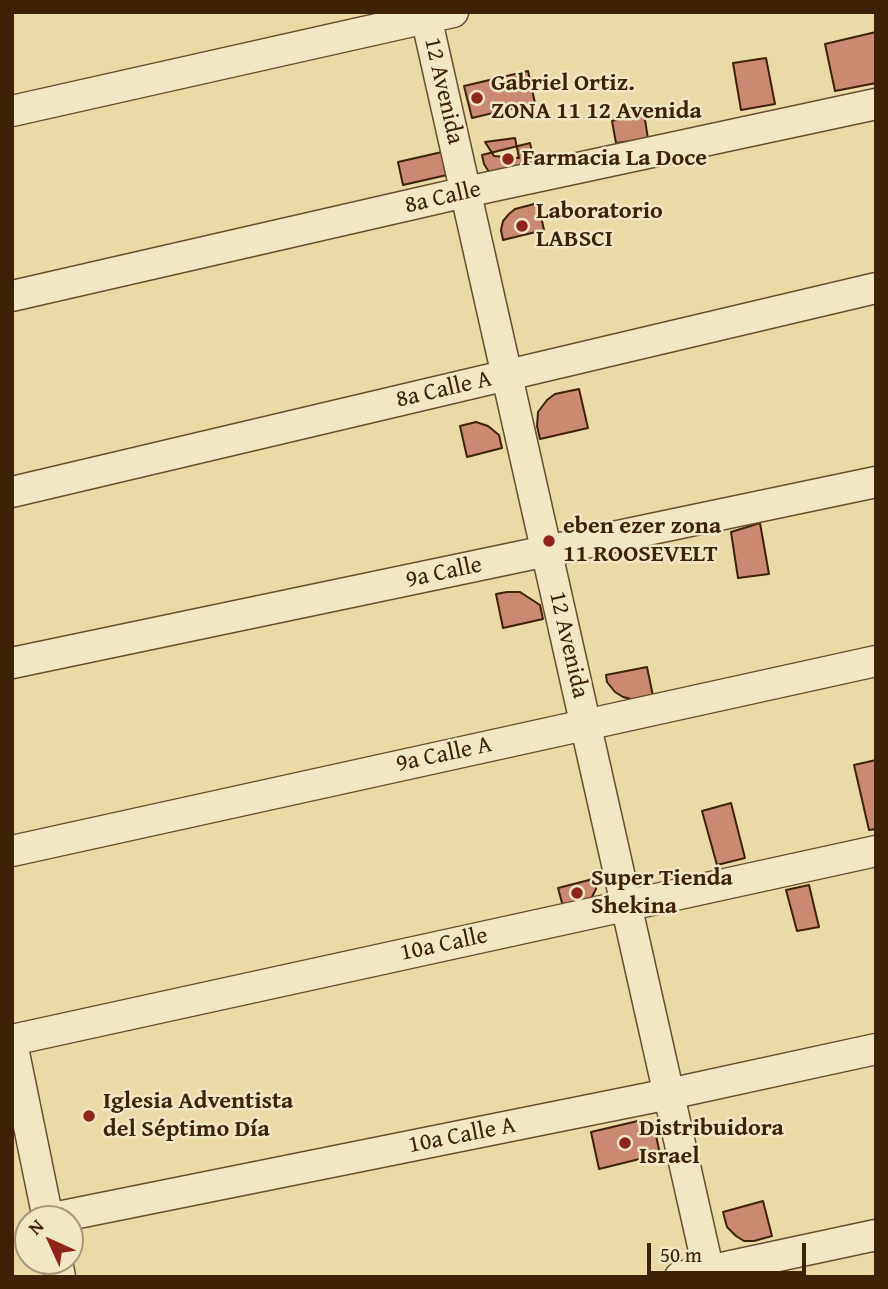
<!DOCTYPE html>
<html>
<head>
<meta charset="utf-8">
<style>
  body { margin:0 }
  #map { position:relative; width:888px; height:1289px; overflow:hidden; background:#e9daa6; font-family:"Gentium Book Plus",serif }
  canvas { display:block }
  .frame { position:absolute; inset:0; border:14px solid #3e2207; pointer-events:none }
  .north { position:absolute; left:14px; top:1205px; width:70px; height:70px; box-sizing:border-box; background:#f1e7c5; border:2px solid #a99879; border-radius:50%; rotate:315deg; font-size:19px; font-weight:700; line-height:28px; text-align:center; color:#3e2207 }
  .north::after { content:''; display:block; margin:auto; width:24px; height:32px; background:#8f2418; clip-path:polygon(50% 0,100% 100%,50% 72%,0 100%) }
  .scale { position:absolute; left:647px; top:1243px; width:159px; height:32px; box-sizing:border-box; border:4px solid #3e2207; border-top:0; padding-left:9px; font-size:21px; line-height:24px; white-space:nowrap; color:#3e2207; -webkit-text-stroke:5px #f1e7c5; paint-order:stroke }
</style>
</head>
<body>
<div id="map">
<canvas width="888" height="1289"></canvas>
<div class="frame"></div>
<div class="north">N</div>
<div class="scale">50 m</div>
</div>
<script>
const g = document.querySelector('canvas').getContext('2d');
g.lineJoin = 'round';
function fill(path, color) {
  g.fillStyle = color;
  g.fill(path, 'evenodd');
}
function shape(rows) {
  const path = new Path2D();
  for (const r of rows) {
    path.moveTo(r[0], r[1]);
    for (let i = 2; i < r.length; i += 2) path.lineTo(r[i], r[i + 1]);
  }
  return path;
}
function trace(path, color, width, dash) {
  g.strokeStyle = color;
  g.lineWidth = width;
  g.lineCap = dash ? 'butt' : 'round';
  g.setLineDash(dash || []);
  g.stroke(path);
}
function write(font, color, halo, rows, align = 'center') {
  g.font = font + ' "Gentium Book Plus",serif';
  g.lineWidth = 5;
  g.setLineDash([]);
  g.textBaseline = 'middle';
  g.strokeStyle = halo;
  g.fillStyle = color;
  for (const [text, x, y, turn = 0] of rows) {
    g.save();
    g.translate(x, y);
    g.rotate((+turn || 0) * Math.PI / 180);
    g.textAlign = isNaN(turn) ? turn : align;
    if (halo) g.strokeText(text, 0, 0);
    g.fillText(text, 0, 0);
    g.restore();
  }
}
const building = shape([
  [876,32,876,83,835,91,825,44,876,32],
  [766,58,775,104,741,110,733,63,766,58],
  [528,71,535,103,472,118,464,86,528,71],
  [644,113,648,139,616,143,612,121,644,113],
  [515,138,519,158,494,156,485,142,515,138],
  [530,143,536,168,489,172,484,164,482,155,530,143],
  [442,152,447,175,403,185,398,162,442,152],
  [538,203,544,230,503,240,501,230,503,221,509,214,515,209,538,203],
  [579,389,588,428,540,439,537,426,538,412,547,400,555,394,579,389],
  [476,422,488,426,499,435,502,448,467,457,460,426,476,422],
  [760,523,769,574,738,578,731,532,760,523],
  [507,592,520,592,540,605,543,619,503,628,496,594,507,592],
  [647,667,653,696,635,700,623,697,615,692,607,682,606,675,647,667],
  [876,760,876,829,869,830,854,765,876,760],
  [731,803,745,858,717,865,702,811,731,803],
  [597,878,596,889,592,897,585,905,565,914,558,888,597,878],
  [809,885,819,927,797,931,786,890,809,885],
  [642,1120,654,1126,660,1154,599,1169,591,1132,642,1120],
  [763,1201,772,1236,754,1241,744,1241,736,1236,727,1227,723,1212,763,1201]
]);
fill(building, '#cb8971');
trace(building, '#3e2207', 2);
const minor = shape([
  [425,12,710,1277],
  [12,111,453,12],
  [12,296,466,192,876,104],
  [12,492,876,288],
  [12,663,876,482],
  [12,851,876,661],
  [12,1040,876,851],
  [12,1043,48,1219],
  [48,1219,669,1094,876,1049],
  [57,1261,60,1277],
  [680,1277,876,1235]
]);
trace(minor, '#69502f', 33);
trace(minor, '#f1e7c5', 30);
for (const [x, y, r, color] of [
  [477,98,7,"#8f2418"],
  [508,159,7,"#8f2418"],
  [522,226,7,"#8f2418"],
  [549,541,7,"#8f2418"],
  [577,893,7,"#8f2418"],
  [89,1116,7,"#8f2418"],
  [625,1143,7,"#8f2418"]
]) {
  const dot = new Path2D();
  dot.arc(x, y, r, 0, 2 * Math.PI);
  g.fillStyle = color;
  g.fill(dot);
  trace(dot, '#f1e7c5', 2.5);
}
write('bold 24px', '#3e2207', '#f1e7c5', [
  ["Gabriel Ortiz.",491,84],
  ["ZONA 11 12 Avenida",491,112],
  ["Farmacia La Doce",522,159],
  ["Laboratorio",536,212],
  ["LABSCI",536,240],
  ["eben ezer zona",563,527],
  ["11 ROOSEVELT",563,555],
  ["Super Tienda",591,879],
  ["Shekina",591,907],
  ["Iglesia Adventista",103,1102],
  ["del Séptimo Día",103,1130],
  ["Distribuidora",639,1129],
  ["Israel",639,1157]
], 'left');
write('24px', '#3e2207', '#f1e7c5', [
  ["12 Avenida",443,91,77],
  ["8a Calle",443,198,-13],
  ["8a Calle A",444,390,-13],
  ["9a Calle",444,573,-12],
  ["12 Avenida",568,645,77],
  ["9a Calle A",444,755,-12],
  ["10a Calle",444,945,-12],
  ["10a Calle A",462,1136,-11]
]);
</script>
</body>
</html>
